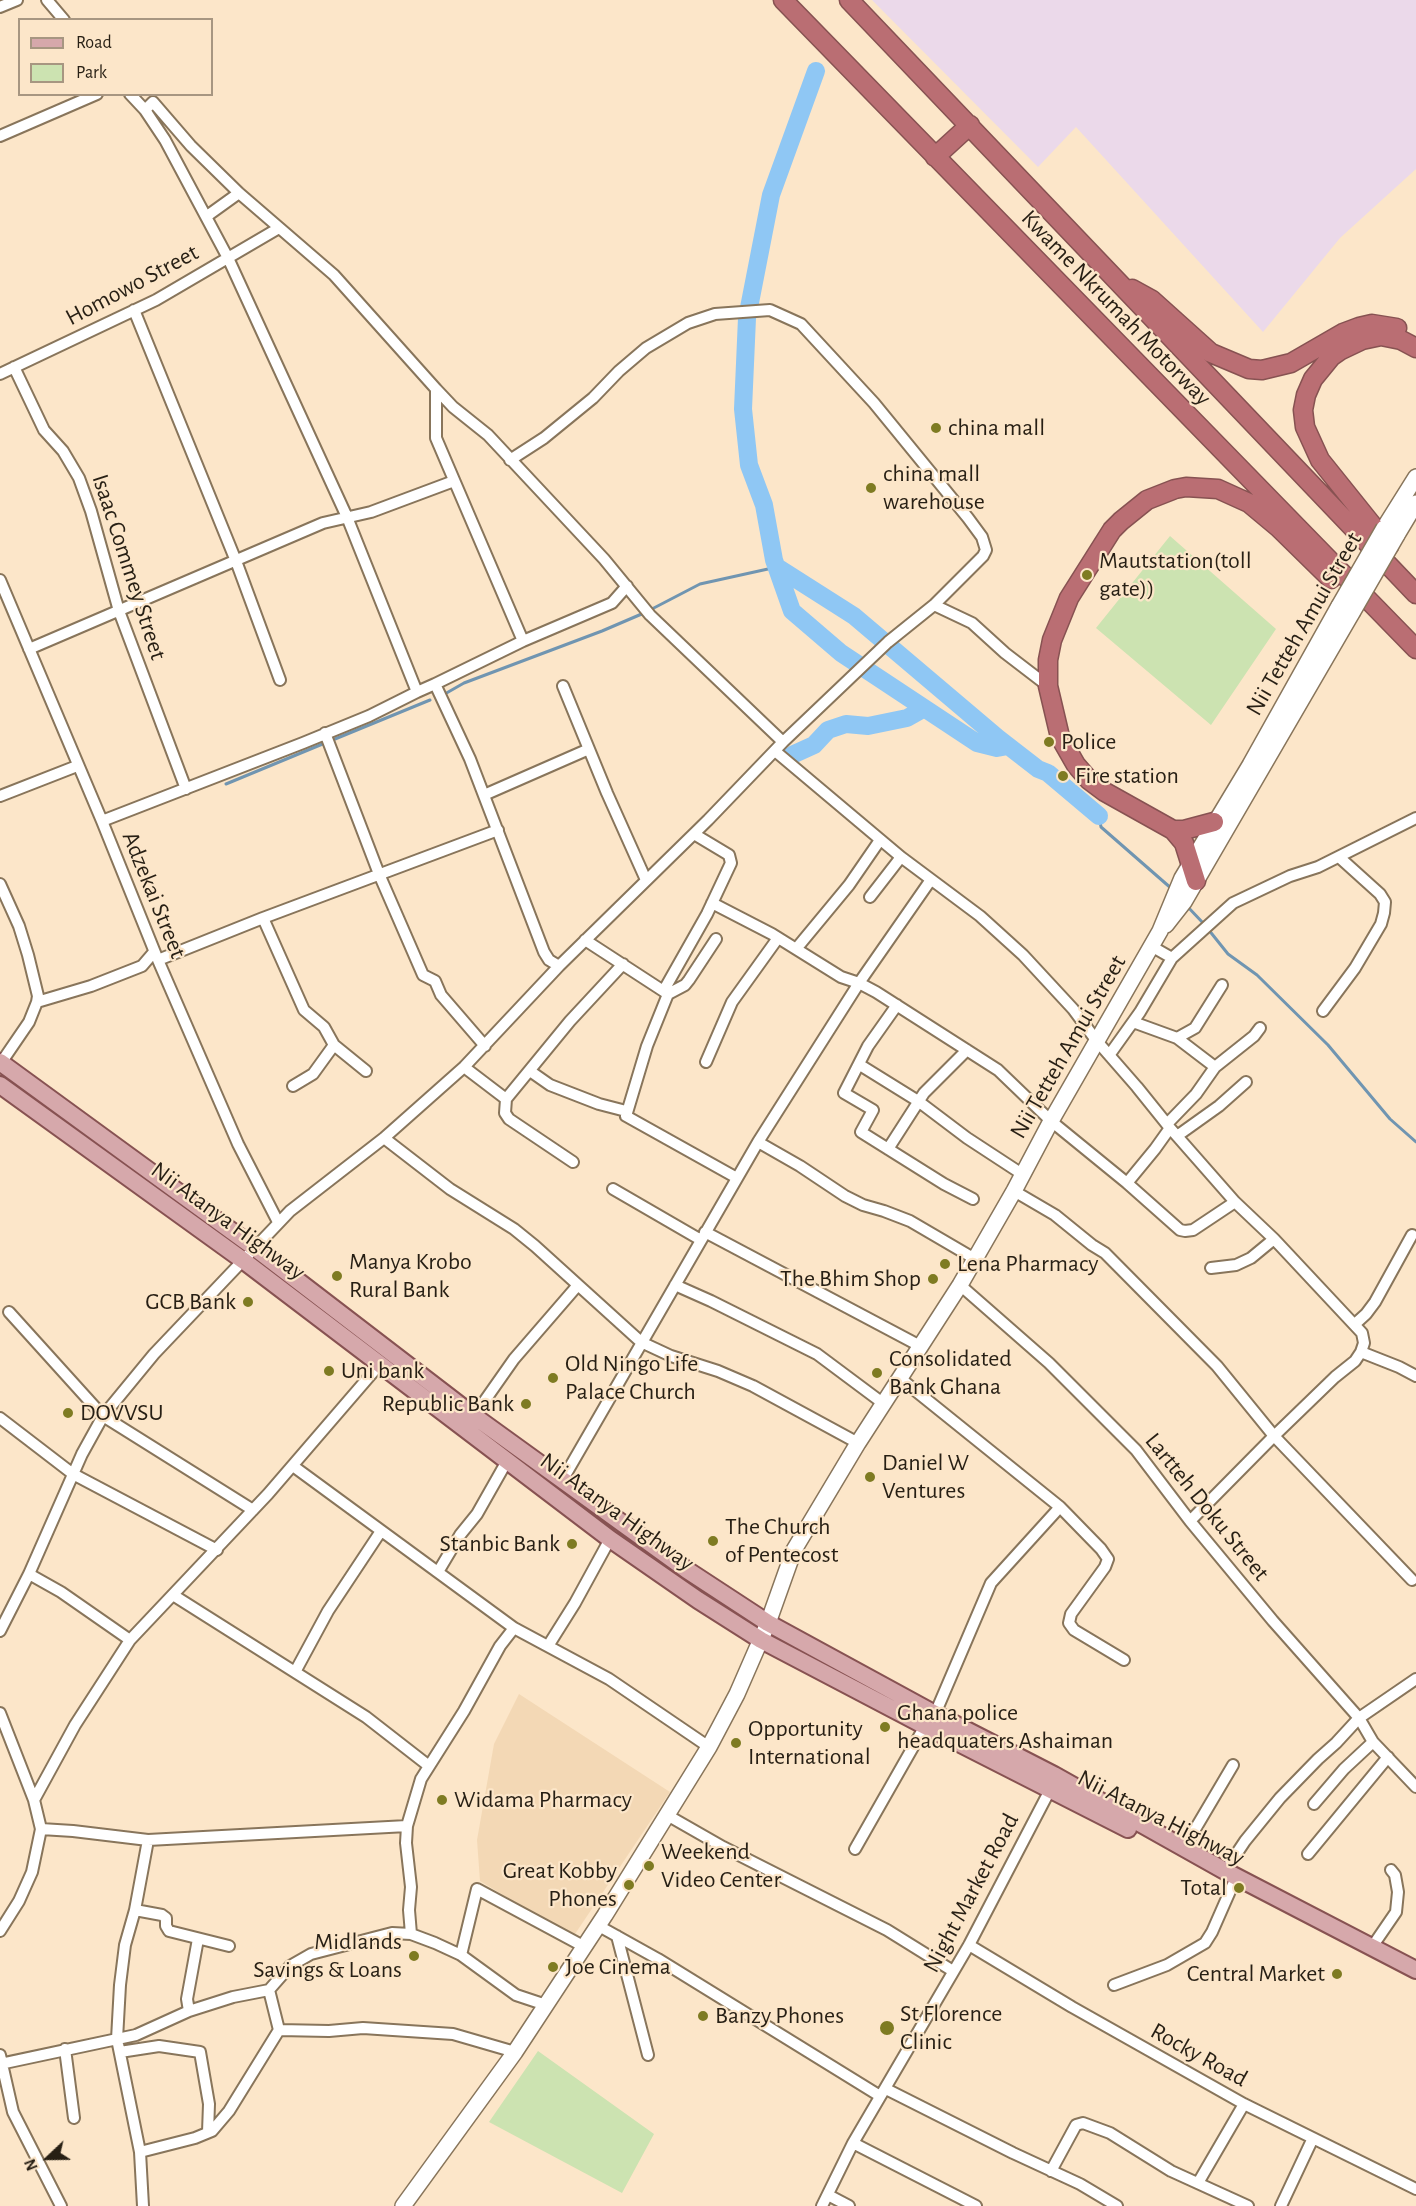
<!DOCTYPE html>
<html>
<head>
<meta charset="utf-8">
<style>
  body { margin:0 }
  #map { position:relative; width:1416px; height:2206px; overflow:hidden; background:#fce6c9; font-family:"Alegreya Sans",sans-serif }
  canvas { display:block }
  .legend { position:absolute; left:18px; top:18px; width:195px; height:78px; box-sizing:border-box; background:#fce6c9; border:2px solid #a79681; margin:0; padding:8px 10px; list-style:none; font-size:18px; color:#271f14 }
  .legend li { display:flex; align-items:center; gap:12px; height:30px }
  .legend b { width:30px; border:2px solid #a79681 }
  .north { position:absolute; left:18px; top:2128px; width:60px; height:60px; -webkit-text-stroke:4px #fce6c9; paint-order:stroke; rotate:248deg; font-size:16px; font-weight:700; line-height:24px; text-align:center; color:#271f14 }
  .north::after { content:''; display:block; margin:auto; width:21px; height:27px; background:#271f14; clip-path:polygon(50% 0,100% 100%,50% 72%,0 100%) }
</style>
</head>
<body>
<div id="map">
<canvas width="1416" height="2206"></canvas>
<ul class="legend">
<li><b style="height:8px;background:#d6a8ab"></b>Road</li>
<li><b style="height:16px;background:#cce3b1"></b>Park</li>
</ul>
<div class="north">N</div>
</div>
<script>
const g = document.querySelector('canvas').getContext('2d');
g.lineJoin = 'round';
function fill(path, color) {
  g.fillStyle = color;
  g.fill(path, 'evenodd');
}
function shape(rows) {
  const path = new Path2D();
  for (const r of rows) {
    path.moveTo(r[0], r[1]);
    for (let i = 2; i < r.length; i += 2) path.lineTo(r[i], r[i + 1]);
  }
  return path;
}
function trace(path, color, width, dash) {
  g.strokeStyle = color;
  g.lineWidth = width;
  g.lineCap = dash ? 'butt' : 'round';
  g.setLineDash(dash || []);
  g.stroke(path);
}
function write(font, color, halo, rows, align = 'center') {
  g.font = font + ' "Alegreya Sans",sans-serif';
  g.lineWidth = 4.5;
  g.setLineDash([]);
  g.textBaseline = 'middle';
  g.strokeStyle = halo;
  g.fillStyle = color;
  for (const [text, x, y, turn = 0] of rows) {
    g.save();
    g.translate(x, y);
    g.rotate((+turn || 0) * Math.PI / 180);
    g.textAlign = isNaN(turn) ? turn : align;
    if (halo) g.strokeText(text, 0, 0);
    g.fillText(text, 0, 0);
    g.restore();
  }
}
fill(shape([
  [519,1694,670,1792,573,1937,480,1881,477,1840,494,1744]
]), '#f3d8b5');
fill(shape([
  [872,0,1416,0,1416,169,1340,238,1263,332,1076,127,1038,167]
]), '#ebd9ea');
fill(shape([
  [1170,536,1276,629,1211,725,1096,628],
  [538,2051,654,2134,622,2193,489,2122]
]), '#cce3b1');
trace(shape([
  [650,610,700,584,777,567],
  [443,695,464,683,602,631,644,613],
  [335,739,430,700],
  [226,784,325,743],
  [1099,816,1101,827,1172,889],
  [1186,905,1204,924],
  [1208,929,1228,954,1257,975,1328,1045,1390,1119,1416,1142]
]), '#7095b1', 3);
trace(shape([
  [816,71,771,195,747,318,743,409,749,465,764,505,774,560,792,611,841,653,977,743,997,748,1008,746],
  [777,567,854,616,998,738,1038,769,1048,773,1099,816],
  [792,755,814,745,828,730,846,724,868,726,907,718,923,709]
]), '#8fc7f4', 18);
const street = shape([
  [47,0,64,20],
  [0,7,17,0],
  [145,110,153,102,191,146,239,193,334,275,436,389,436,438,523,641],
  [0,136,97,94],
  [207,216,239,193],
  [134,310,236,561,280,680],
  [14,367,44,430,63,451,79,478,91,511,119,611,186,789],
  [0,374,156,300,279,228],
  [436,389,453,407,488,435,604,559,650,615,783,742],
  [0,580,102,821,158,960,238,1144,278,1222],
  [934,605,972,623,1005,653,1048,686],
  [29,649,323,523,371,512,454,481],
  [435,684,523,641,612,603,627,586],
  [563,686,607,793,646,880],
  [417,692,435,684,470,759,544,952,549,960,559,966],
  [325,733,379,874,423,975,435,981,441,995,485,1046],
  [775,751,901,857,980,916,1023,955,1073,1009,1096,1040,1137,1087,1170,1128,1235,1202,1274,1239,1362,1333,1364,1343,1361,1352,1355,1361,1335,1377,1274,1436,1190,1521],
  [484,795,589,749],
  [0,796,77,766],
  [102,821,303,743,369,716,417,692,347,517,228,258,165,140,145,110,130,94],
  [0,884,19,926,28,955,38,996,37,1002,29,1022,1,1063],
  [870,897,901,857],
  [712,903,772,934,841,977,859,983,876,992,998,1070,1051,1121,1127,1183,1155,1149,1170,1128],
  [263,918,498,830],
  [716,939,689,980,685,985,668,994,647,1046,626,1116,737,1178],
  [585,940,668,994],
  [1151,946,1172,958,1233,903,1290,876,1318,867,1416,818],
  [796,949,849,885,880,840],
  [158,960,263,918,304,1010,324,1027,334,1045,366,1071],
  [664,990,707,914,731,863,729,855,694,834],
  [37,1002,91,986,142,966,154,952],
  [897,1005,868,1046,844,1093,873,1110,861,1132,944,1184,973,1199],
  [1323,1011,1355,968,1381,924,1384,913,1385,902,1380,894,1339,857],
  [1133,1022,1177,1038,1215,1067],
  [1177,1038,1195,1028,1222,985],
  [1110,1054,1140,1012,1172,958],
  [706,1062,732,1002,778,938],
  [860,1065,918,1101,967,1138,1022,1174],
  [464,1067,506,1099],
  [530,1071,550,1085,599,1104,626,1111],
  [293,1086,313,1074,334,1045],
  [1167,1124,1196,1094,1215,1067,1254,1036,1260,1028],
  [1177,1136,1219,1106,1246,1082],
  [384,1138,450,1189,514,1229,535,1246,641,1342,671,1356,718,1371,753,1386,858,1443],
  [758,1142,800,1166,845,1196,863,1205,884,1211,910,1221,975,1259],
  [888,1149,924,1093,967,1050],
  [573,1162,509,1119,505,1113,506,1099,570,1021,623,964],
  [1127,1183,1180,1230,1185,1231,1193,1230,1235,1202],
  [613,1189,701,1240],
  [1014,1191,1055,1215,1092,1245,1105,1253,1217,1366,1274,1436,1412,1580],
  [705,1232,922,1347],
  [1211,1268,1236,1265,1251,1258,1274,1239],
  [675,1285,711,1301,817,1354,884,1404],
  [960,1285,1049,1363,1136,1450,1190,1521,1273,1621,1359,1718,1373,1742,1416,1787],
  [9,1312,103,1416,253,1510],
  [1355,1324,1366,1314,1375,1302,1412,1235],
  [1361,1352,1399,1367,1416,1376],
  [901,1379,1060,1507,1101,1549,1108,1559,1105,1567,1071,1614,1069,1623,1074,1630,1124,1660],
  [474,1416,514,1359,578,1285],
  [0,1418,73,1474,217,1550],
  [293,1466,514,1628,609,1679,709,1747],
  [563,1479,758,1142,859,983,930,881],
  [438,1572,460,1535,477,1514,507,1461],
  [29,1574,61,1592,130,1640,268,1494,380,1364],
  [173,1595,366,1717,429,1766],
  [0,1631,29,1574,82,1454,103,1416,154,1354,290,1211,384,1138,464,1067,559,966,708,820,783,742,888,642,934,605,983,556,986,550,982,537,968,518,874,403,801,324,770,310,715,314,688,323,646,348,619,371,593,398,544,438,510,460],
  [548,1646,575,1603,610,1539],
  [295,1672,328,1611,381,1531],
  [0,1713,34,1800,41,1829,32,1872,19,1901,0,1931],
  [935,1714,991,1583,1060,1507],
  [34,1800,75,1725,130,1640],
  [1314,1804,1344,1769,1373,1742],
  [667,1815,723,1847,887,1930,953,1971],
  [41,1829,73,1831,148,1840,407,1826],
  [1184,1848,1233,1765],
  [855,1849,925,1726],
  [1308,1854,1388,1757],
  [1225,1871,1245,1841,1280,1798,1318,1759,1336,1743,1359,1718,1416,1679],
  [135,1910,162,1915,166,1918,166,1926,169,1931,229,1946],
  [597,1925,658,1959,880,2096],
  [411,1934,409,1910,411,1887,406,1843,407,1826,421,1779,464,1711,500,1646,514,1628],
  [617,1936,648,2055],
  [969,1945,1072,2007,1244,2104,1416,2189],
  [1372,1947,1396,1912,1398,1892,1395,1875,1391,1870],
  [461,1955,477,1889,583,1946],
  [1114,1985,1167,1965,1205,1943,1212,1932,1234,1882],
  [269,1990,279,2030,329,2031,363,2028,453,2034,515,2052],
  [189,2011,187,1999,198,1939],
  [65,2049,74,2118],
  [120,2052,159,2046,200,2052,209,2104,208,2132],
  [0,2055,13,2112,61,2206],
  [0,2064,136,2035,189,2011,233,1997,269,1990,290,1966,311,1954,392,1933,411,1934,435,1943,461,1955,516,1995,546,2005],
  [886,2089,1013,2153,1080,2184,1117,2206],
  [853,2143,976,2206],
  [140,2152,195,2138,212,2131,229,2111,279,2030],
  [1051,2171,1076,2125,1083,2123,1110,2133,1171,2171,1248,2206],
  [1198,2183,1244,2104],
  [828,2195,849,2206],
  [143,2206,140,2152,117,2039,120,1985,125,1945,135,1910,148,1840],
  [822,2206,853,2143,969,1945,1051,1788],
  [1281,2206,1313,2138]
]);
const secondary = shape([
  [1384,528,1416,477],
  [1397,535,1416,503],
  [1166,925,1184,902,1352,613],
  [403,2206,515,2052,605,1915,709,1747,737,1694,768,1623,794,1550,858,1443,960,1285,1014,1191,1051,1121,1160,931,1182,878,1250,765,1339,606]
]);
const primary = shape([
  [0,1062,255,1248,474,1416,687,1570,768,1623,935,1714,1054,1775,1225,1871,1416,1970],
  [0,1085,244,1261,610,1539,698,1600,761,1640,925,1726,1128,1829]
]);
const highway = shape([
  [783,0,1416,649],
  [849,0,1416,594],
  [935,157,970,125],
  [1132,289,1152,300,1211,353,1249,369,1262,370,1291,363,1343,333,1359,327,1372,324,1397,328],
  [1389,546,1320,460,1305,427,1303,410,1306,395,1313,379,1331,357,1341,350,1362,340,1381,336,1401,340,1416,348],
  [1173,830,1184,830,1214,822],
  [1196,881,1184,843,1173,830,1105,792,1089,780,1076,765,1060,737,1048,686,1048,660,1052,640,1069,598,1112,530,1121,521,1147,500,1175,489,1186,487,1218,489,1249,503,1279,528,1331,579]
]);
trace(street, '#88755b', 14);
trace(secondary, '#88755b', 18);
trace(primary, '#875252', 20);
trace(highway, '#875252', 21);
trace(street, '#fff', 10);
trace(secondary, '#fff', 15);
trace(primary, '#d6a8ab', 16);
trace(highway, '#ba6e73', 18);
const secondaryBridge = shape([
  [1339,606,1384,528],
  [1352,613,1397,535]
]);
trace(secondaryBridge, '#88755b', 18, []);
trace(secondaryBridge, '#fff', 15);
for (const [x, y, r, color] of [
  [936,428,6,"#7e7b22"],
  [871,488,6,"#7e7b22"],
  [1087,575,6,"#7e7b22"],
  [1049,742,6,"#7e7b22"],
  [1063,776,6,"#7e7b22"],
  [945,1264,6,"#7e7b22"],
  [337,1276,6,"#7e7b22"],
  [933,1279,6,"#7e7b22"],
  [248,1302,6,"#7e7b22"],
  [329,1371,6,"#7e7b22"],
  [877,1373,6,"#7e7b22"],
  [553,1378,6,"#7e7b22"],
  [526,1404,6,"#7e7b22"],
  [68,1413,6,"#7e7b22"],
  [870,1477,6,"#7e7b22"],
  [713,1541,6,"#7e7b22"],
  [572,1544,6,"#7e7b22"],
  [885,1727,6,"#7e7b22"],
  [736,1743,6,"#7e7b22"],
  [442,1800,6,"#7e7b22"],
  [649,1866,6,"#7e7b22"],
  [629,1885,6,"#7e7b22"],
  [1239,1888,6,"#7e7b22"],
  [414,1956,6,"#7e7b22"],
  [553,1967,6,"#7e7b22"],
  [1337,1974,6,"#7e7b22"],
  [703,2016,6,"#7e7b22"],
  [887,2028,8,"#7e7b22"]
]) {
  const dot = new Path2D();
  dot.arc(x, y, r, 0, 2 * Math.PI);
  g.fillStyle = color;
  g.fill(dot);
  trace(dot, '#fce6c9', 2);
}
write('24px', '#271f14', '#fce6c9', [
  ["Homowo Street",132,285,-28],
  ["Kwame Nkrumah Motorway",1116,308,46],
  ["Isaac Commey Street",129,567,72],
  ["Nii Tetteh Amui Street",1304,624,-60],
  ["Adzekai Street",154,895,68],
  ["Nii Tetteh Amui Street",1068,1047,-60],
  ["Nii Atanya Highway",228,1221,36],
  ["Lartteh Doku Street",1207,1507,51],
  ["Nii Atanya Highway",617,1512,36],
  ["Nii Atanya Highway",1161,1818,27],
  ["Night Market Road",971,1893,-62],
  ["Rocky Road",1199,2055,29]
]);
write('24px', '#271f14', '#fce6c9', [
  ["china mall",948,428],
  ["china mall",883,474],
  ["warehouse",883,502],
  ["Mautstation(toll",1099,561],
  ["gate))",1099,589],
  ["Police",1061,742],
  ["Fire station",1075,776],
  ["Manya Krobo",349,1262],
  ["Rural Bank",349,1290],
  ["Lena Pharmacy",957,1264],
  ["The Bhim Shop",921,1279,"right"],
  ["GCB Bank",236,1302,"right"],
  ["Consolidated",889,1359],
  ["Bank Ghana",889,1387],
  ["Old Ningo Life",565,1364],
  ["Palace Church",565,1392],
  ["Uni bank",341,1371],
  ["Republic Bank",514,1404,"right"],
  ["DOVVSU",80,1413],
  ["Daniel W",882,1463],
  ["Ventures",882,1491],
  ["The Church",725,1527],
  ["of Pentecost",725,1555],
  ["Stanbic Bank",560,1544,"right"],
  ["Ghana police",897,1713],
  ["headquaters Ashaiman",897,1741],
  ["Opportunity",748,1729],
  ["International",748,1757],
  ["Widama Pharmacy",454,1800],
  ["Weekend",661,1852],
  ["Video Center",661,1880],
  ["Great Kobby",617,1871,"right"],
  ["Phones",617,1899,"right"],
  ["Total",1227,1888,"right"],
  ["Midlands",402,1942,"right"],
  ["Savings & Loans",402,1970,"right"],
  ["Joe Cinema",565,1967],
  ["Central Market",1325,1974,"right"],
  ["St Florence",900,2014],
  ["Clinic",900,2042],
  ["Banzy Phones",715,2016]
], 'left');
</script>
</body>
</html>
